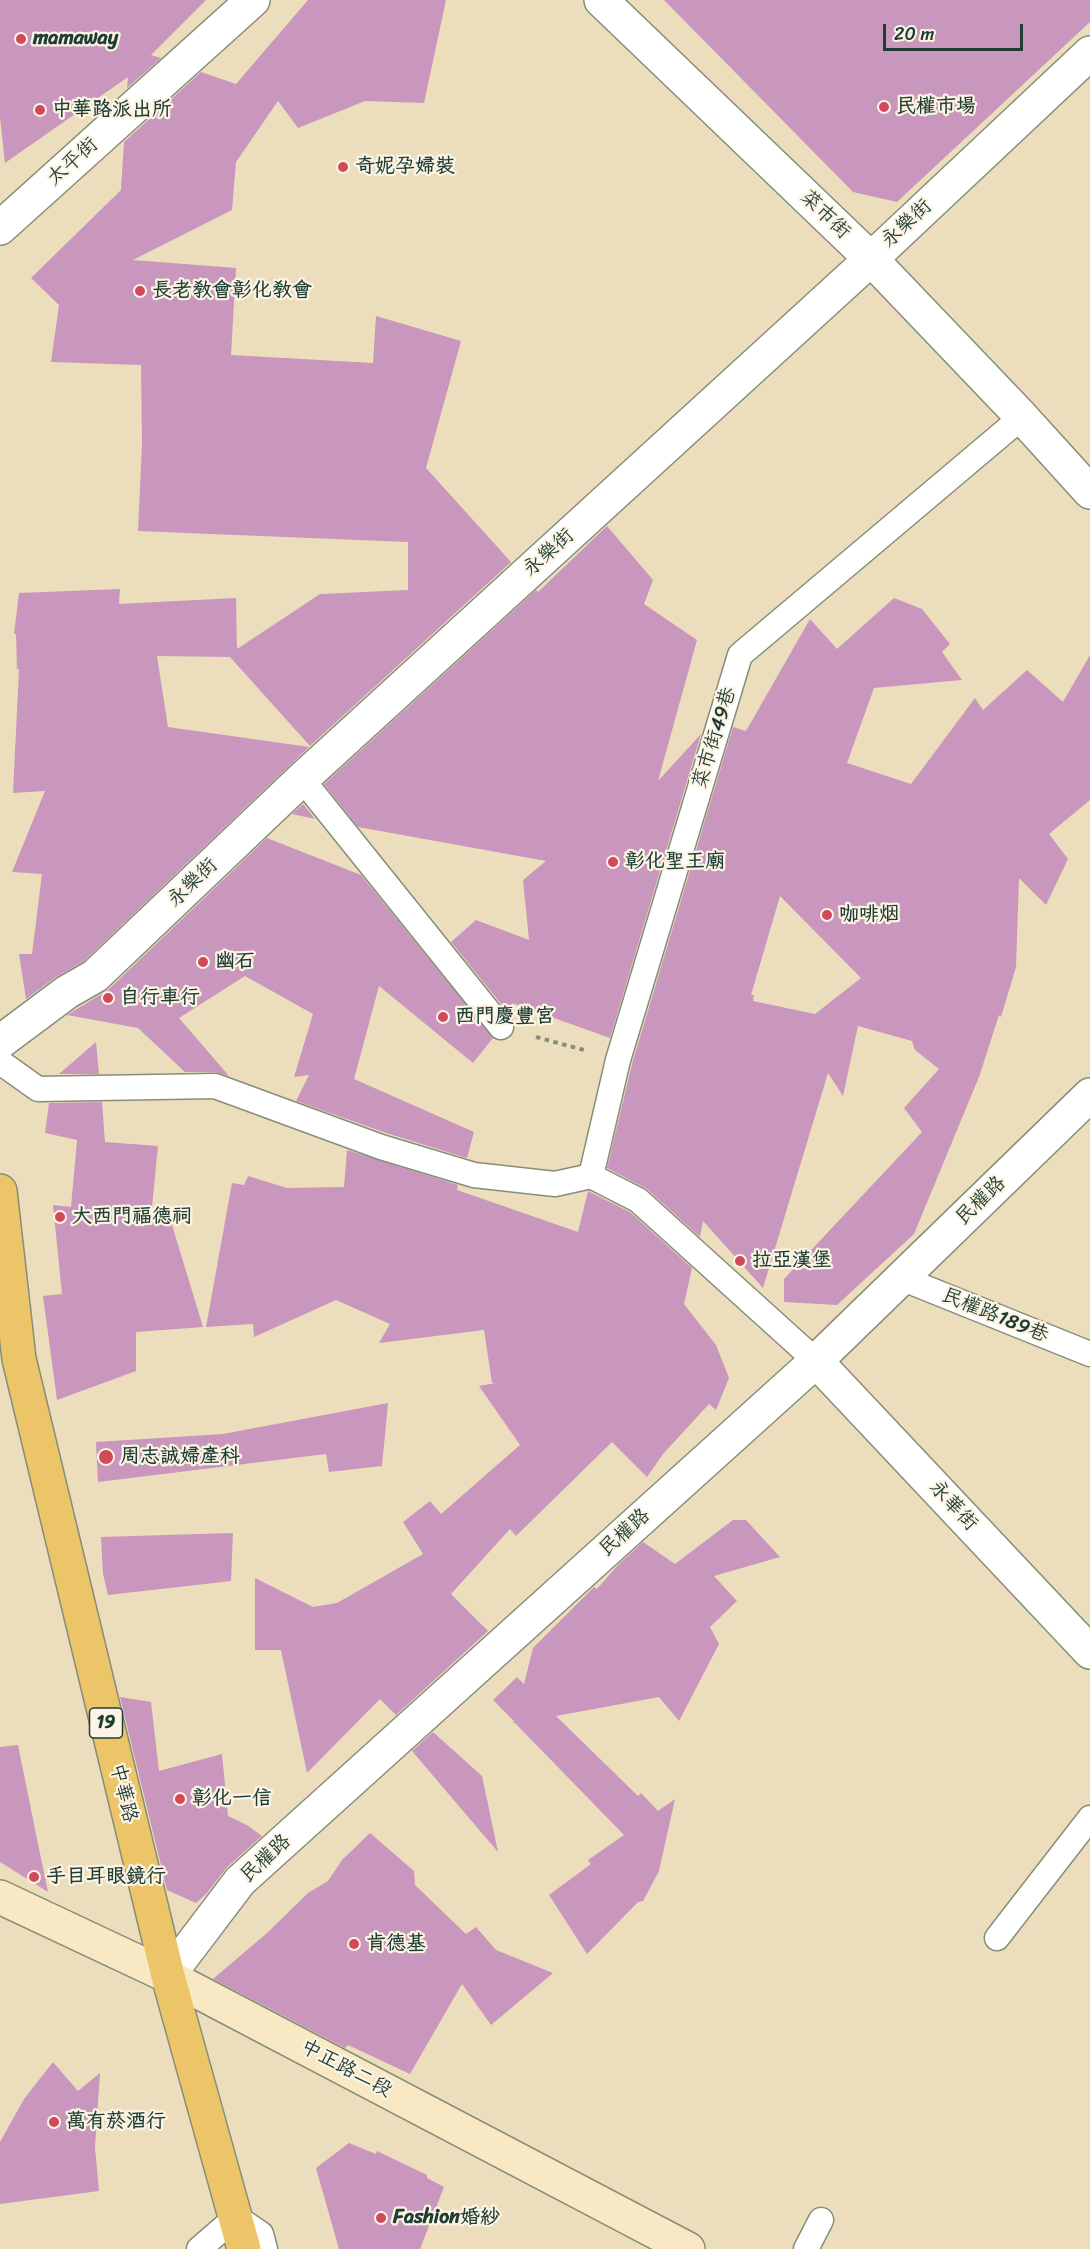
<!DOCTYPE html>
<html>
<head>
<meta charset="utf-8">
<style>
  body { margin:0 }
  #map { position:relative; width:1090px; height:2249px; overflow:hidden; background:#ecdebc; font-family:Sriracha,sans-serif }
  canvas { display:block }
  .scale { position:absolute; left:883px; top:24px; width:140px; height:27px; box-sizing:border-box; border:3px solid #1f3d34; border-top:0; padding-left:8px; font-size:18px; line-height:21px; white-space:nowrap; color:#1f3d34; -webkit-text-stroke:4px #fcf5e5; paint-order:stroke }
</style>
</head>
<body>
<div id="map">
<canvas width="1090" height="2249"></canvas>
<div class="scale">20 m</div>
</div>
<script>
const g = document.querySelector('canvas').getContext('2d');
g.lineJoin = 'round';
function fill(path, color) {
  g.fillStyle = color;
  g.fill(path, 'evenodd');
}
function shape(rows) {
  const path = new Path2D();
  for (const r of rows) {
    path.moveTo(r[0], r[1]);
    for (let i = 2; i < r.length; i += 2) path.lineTo(r[i], r[i + 1]);
  }
  return path;
}
function trace(path, color, width, dash) {
  g.strokeStyle = color;
  g.lineWidth = width;
  g.lineCap = dash ? 'butt' : 'round';
  g.setLineDash(dash || []);
  g.stroke(path);
}
function write(font, color, halo, rows, align = 'center') {
  g.font = font + ' Sriracha,"LXGW WenKai TC",sans-serif';
  g.lineWidth = 4.5;
  g.setLineDash([]);
  g.textBaseline = 'middle';
  g.strokeStyle = halo;
  g.fillStyle = color;
  for (const [text, x, y, turn = 0] of rows) {
    g.save();
    g.translate(x, y);
    g.rotate((+turn || 0) * Math.PI / 180);
    g.textAlign = isNaN(turn) ? turn : align;
    if (halo) g.strokeText(text, 0, 0);
    g.fillText(text, 0, 0);
    g.restore();
  }
}
fill(shape([
  [0,0,206,0,151,55,161,58,127,88,128,77,5,163,0,117],
  [308,0,446,0,424,103,365,101,298,128,278,101,236,162,232,210,133,260,236,268,231,355,373,363,376,316,461,341,426,468,511,562,310,746,230,657,157,656,168,727,309,747,84,961,56,977,26,999,19,954,32,954,42,874,12,872,45,791,13,793,19,669,17,669,16,634,14,634,19,593,120,589,119,604,236,598,237,649,320,594,408,590,408,542,138,531,142,444,141,365,51,362,59,305,31,278,121,190,124,142,201,72,236,84],
  [664,0,1090,0,1090,22,897,202,853,192],
  [607,526,653,580,644,604,697,640,658,781,701,734,610,1038,512,1003,510,1015,451,942,476,920,529,940,523,880,546,861,358,827,324,784,536,590,538,592],
  [894,598,922,609,950,644,942,652,962,680,874,688,847,763,911,784,975,698,983,710,1027,670,1063,702,1090,655,1090,800,1049,834,1068,859,1046,905,1019,878,1016,967,1001,1017,999,1015,979,1077,914,1234,837,1305,784,1302,784,1279,922,1132,904,1108,939,1069,915,1050,912,1041,858,1026,843,1096,828,1073,763,1288,703,1221,700,1237,647,1189,607,1168,632,1064,733,727,746,731,810,619,837,649],
  [780,896,861,978,815,1014,753,1001,754,995,751,995],
  [303,804,315,819,292,814],
  [267,838,361,875,493,1038,473,1063,379,986,354,1079,474,1132,467,1158,386,1133,296,1101,309,1075,294,1077,313,1014,245,976,179,1018,229,1076,215,1072,185,1072,138,1028,67,1015,108,990],
  [96,1042,99,1074,59,1074],
  [102,1102,105,1142,158,1146,151,1217,169,1215,203,1327,136,1332,136,1371,57,1400,43,1296,62,1294,53,1205,71,1207,77,1140,45,1133,49,1103],
  [347,1150,458,1185,457,1190,578,1232,588,1191,630,1212,692,1268,684,1304,716,1345,729,1378,716,1410,709,1404,663,1454,647,1477,612,1442,516,1536,510,1529,451,1594,488,1631,396,1715,380,1699,307,1773,281,1650,255,1650,255,1578,313,1607,337,1603,423,1554,403,1522,430,1501,441,1514,520,1445,479,1386,496,1383,492,1383,484,1330,379,1343,390,1324,336,1300,254,1337,253,1324,206,1327,232,1183,244,1185,248,1176,287,1188,344,1187],
  [388,1403,382,1466,329,1472,326,1454,98,1482,96,1442,223,1434],
  [733,1520,746,1520,780,1557,714,1576,737,1601,710,1627,719,1644,679,1721,659,1697,556,1716,638,1796,641,1793,658,1811,675,1799,659,1871,643,1901,638,1902,587,1954,549,1895,591,1864,588,1860,624,1835,515,1723,513,1723,514,1721,493,1700,517,1677,524,1684,533,1648,594,1587,597,1589,618,1565,643,1542,675,1564],
  [233,1533,231,1581,108,1595,103,1574,101,1537],
  [120,1697,151,1702,159,1771,222,1754,228,1816,247,1825,262,1836,227,1867,207,1893,196,1903,167,1890],
  [433,1732,482,1776,498,1852,412,1751],
  [18,1745,37,1839,48,1892,0,1862,0,1747],
  [370,1833,414,1871,415,1885,466,1934,476,1927,496,1950,553,1973,491,2025,462,1984,410,2074,348,2045,345,2048,213,1979,267,1933,308,1893,328,1881,342,1860],
  [53,2062,78,2091,100,2073,95,2148,99,2191,0,2204,0,2142,24,2099],
  [349,2143,376,2154,377,2151,427,2175,427,2178,444,2187,420,2249,339,2249,316,2168]
]), '#c996bd');
const lane = shape([
  [302,779,501,1027],
  [0,1062,38,1089,215,1086,381,1147,474,1175,555,1184,591,1176,638,1200,816,1361],
  [591,1176,618,1060,740,655,1022,417],
  [901,1278,1090,1354],
  [997,1938,1090,1818],
  [199,2249,236,2217,261,2234,265,2249],
  [806,2249,821,2220]
]);
const street = shape([
  [601,0,871,259,1022,417,1090,492],
  [0,228,253,0],
  [0,1042,67,992,95,976,302,779,871,259,1090,53],
  [816,1361,1090,1652],
  [168,1976,240,1881,816,1361,1090,1095]
]);
const secondary = shape([
  [0,1897,168,1976,688,2249]
]);
const primary = shape([
  [0,1191,19,1359,168,1976,244,2249]
]);
trace(lane, '#868e78', 27);
trace(street, '#868e78', 36);
trace(secondary, '#868e78', 36);
trace(primary, '#868e78', 36);
trace(shape([
  [536,1037,584,1050]
]), '#868e78', 4, [4.5, 4.5]);
trace(lane, '#fff', 24);
trace(street, '#fff', 33);
trace(secondary, '#f8e8c3', 33);
trace(primary, '#edc569', 33);
for (const [x, y, r, color] of [
  [21,39,6,"#d1495b"],
  [884,107,6,"#d1495b"],
  [40,110,6,"#d1495b"],
  [343,167,6,"#d1495b"],
  [140,291,6,"#d1495b"],
  [613,862,6,"#d1495b"],
  [827,915,6,"#d1495b"],
  [203,962,6,"#d1495b"],
  [108,998,6,"#d1495b"],
  [443,1017,6,"#d1495b"],
  [60,1217,6,"#d1495b"],
  [740,1261,6,"#d1495b"],
  [106,1457,8,"#d1495b"],
  [180,1799,6,"#d1495b"],
  [34,1877,6,"#d1495b"],
  [354,1944,6,"#d1495b"],
  [54,2122,6,"#d1495b"],
  [381,2218,6,"#d1495b"]
]) {
  const dot = new Path2D();
  dot.arc(x, y, r, 0, 2 * Math.PI);
  g.fillStyle = color;
  g.fill(dot);
  trace(dot, '#fcf5e5', 2);
}
for (const [x, y, w] of [
  [106,1723,33]
]) {
  const box = new Path2D();
  box.roundRect(x - w / 2, y - 15, w, 30, 4.5);
  g.fillStyle = '#fcf5e5';
  g.fill(box);
  trace(box, '#1f3d34', 1.5);
}
write('bold 18px', '#1f3d34', null, [
  ["19",106,1723]
]);
write('bold 20px', '#1f3d34', '#fcf5e5', [
  ["mamaway",33,39],
  ["民權市場",896,107],
  ["中華路派出所",52,110],
  ["奇妮孕婦裝",355,167],
  ["長老教會彰化教會",152,291],
  ["彰化聖王廟",625,862],
  ["咖啡烟",839,915],
  ["幽石",215,962],
  ["自行車行",120,998],
  ["西門慶豐宮",455,1017],
  ["大西門福德祠",72,1217],
  ["拉亞漢堡",752,1261],
  ["周志誠婦產科",120,1457],
  ["彰化一信",192,1799],
  ["手目耳眼鏡行",46,1877],
  ["肯德基",366,1944],
  ["萬有菸酒行",66,2122],
  ["Fashion婚紗",393,2218]
], 'left');
write('20px', '#1f3d34', '#fcf5e5', [
  ["太平街",73,162,-42],
  ["菜市街",825,215,44],
  ["永樂街",907,224,-43],
  ["永樂街",549,553,-42],
  ["菜市街49巷",715,738,-73],
  ["永樂街",193,883,-44],
  ["民權路",981,1201,-44],
  ["民權路189巷",995,1316,22],
  ["永華街",953,1506,47],
  ["民權路",625,1533,-42],
  ["中華路",123,1793,76],
  ["民權路",266,1859,-43],
  ["中正路二段",346,2069,28]
]);
</script>
</body>
</html>
